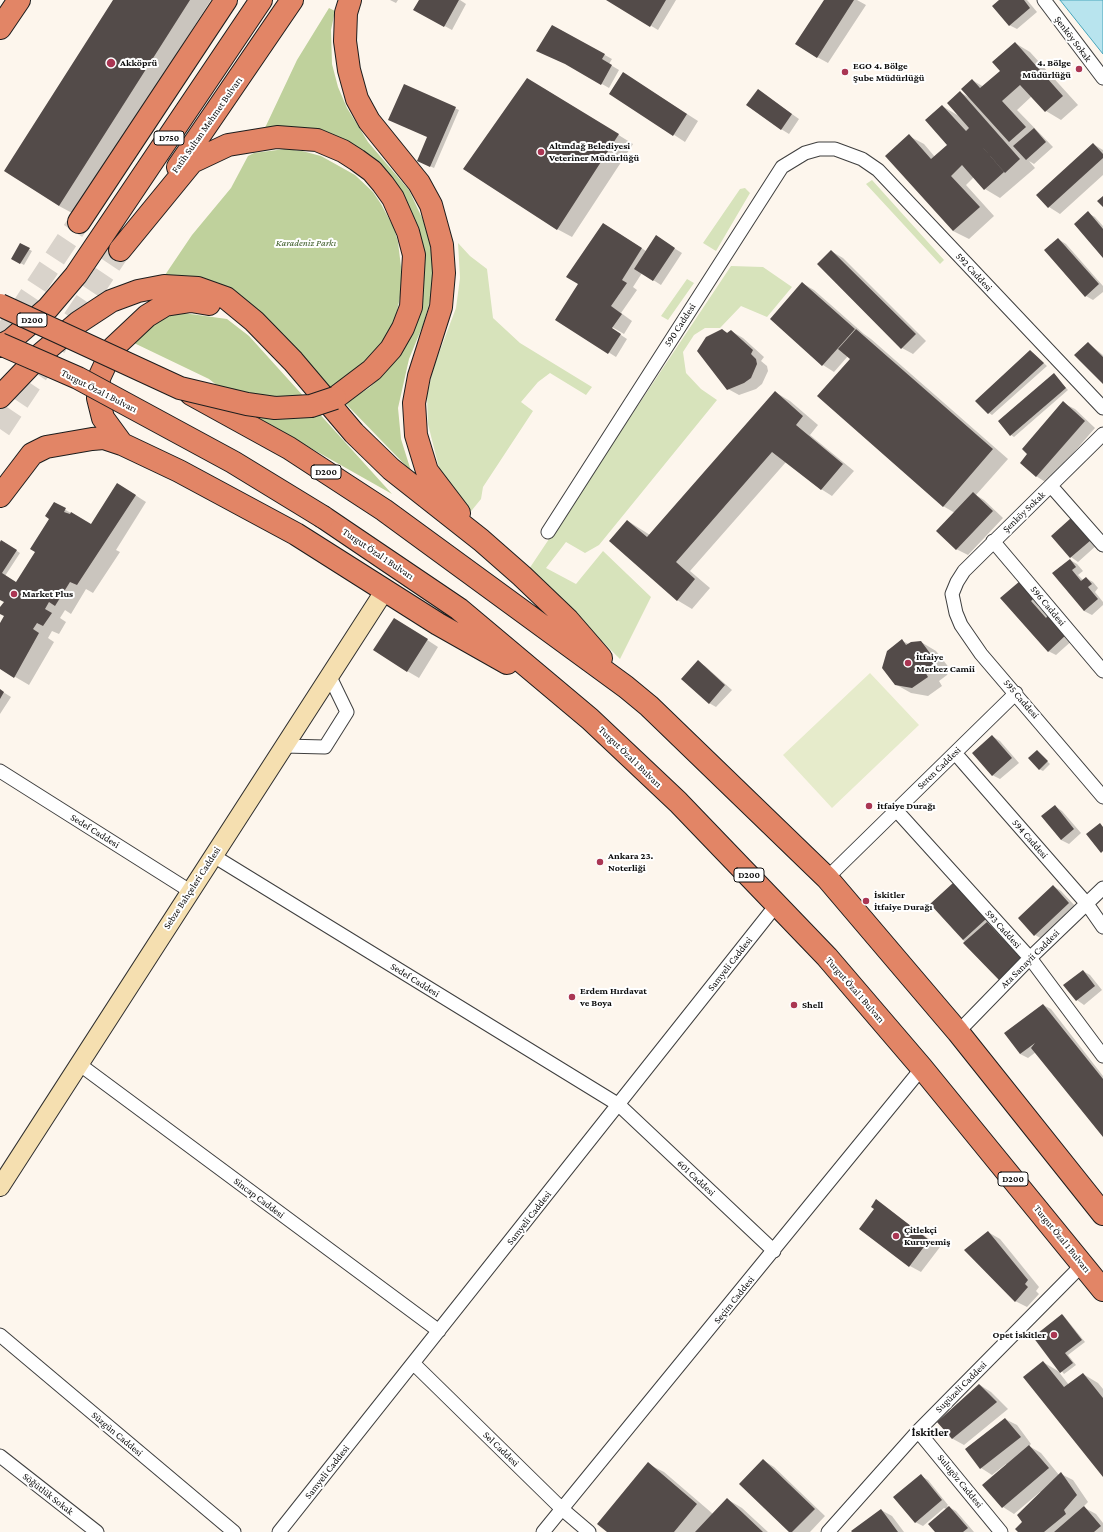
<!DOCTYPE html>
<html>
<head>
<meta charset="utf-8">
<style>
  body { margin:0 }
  canvas { display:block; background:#fdf6ed }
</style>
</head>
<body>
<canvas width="1103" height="1532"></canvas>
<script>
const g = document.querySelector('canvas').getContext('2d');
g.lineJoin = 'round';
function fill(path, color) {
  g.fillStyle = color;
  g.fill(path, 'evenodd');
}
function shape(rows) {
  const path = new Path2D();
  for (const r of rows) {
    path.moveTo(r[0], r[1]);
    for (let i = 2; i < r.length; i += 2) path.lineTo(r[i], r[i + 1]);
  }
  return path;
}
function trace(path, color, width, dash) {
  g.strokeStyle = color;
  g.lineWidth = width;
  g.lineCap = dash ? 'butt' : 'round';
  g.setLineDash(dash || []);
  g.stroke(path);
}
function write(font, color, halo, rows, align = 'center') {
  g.font = font + ' "Crimson Pro",serif';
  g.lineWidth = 4;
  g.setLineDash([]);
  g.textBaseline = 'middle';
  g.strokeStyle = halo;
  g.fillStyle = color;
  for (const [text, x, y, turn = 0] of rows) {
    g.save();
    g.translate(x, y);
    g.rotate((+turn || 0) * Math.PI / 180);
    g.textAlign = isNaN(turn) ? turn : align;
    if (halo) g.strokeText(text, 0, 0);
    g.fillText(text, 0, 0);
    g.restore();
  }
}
fill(shape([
  [872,180,944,260,940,264,866,184],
  [745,188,750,193,716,251,703,243,740,189],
  [458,243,470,256,487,269,493,318,520,343,592,387,586,395,550,373,538,382,521,402,533,411,483,487,481,499,468,515,442,480,428,424,427,396,433,369,456,308,460,278],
  [731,266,763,267,792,287,767,317,741,306,720,328,705,328,694,335,683,352,686,373,701,389,717,400,599,545,585,553,566,542,546,568,576,584,603,551,651,597,620,659,529,569],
  [687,279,694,283,668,320,661,316]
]), '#d7e3bb');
fill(shape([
  [329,8,335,11,331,30,332,64,338,87,347,108,368,142,409,190,423,220,430,243,434,274,431,297,423,325,409,359,398,408,401,439,411,471,345,403,369,388,384,374,397,357,423,290,425,255,416,222,399,190,383,167,363,151,349,142,264,130,297,60],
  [285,149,302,151,321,156,355,175,373,192,381,204,394,228,398,242,402,275,401,293,394,324,372,358,328,390,212,285,165,275,192,235,231,188,248,156,254,153],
  [183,313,227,319,249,336,392,494,261,420,209,379,134,343,156,322,169,316]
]), '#bfd19c');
fill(shape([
  [870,673,919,725,832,808,783,755]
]), '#e6ebcb');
const water = shape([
  [1060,0,1103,0,1103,54,1060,0]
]);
fill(water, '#b8e4ee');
trace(water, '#48a5bb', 1);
fill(shape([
  [114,0,211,0,74,214,59,206],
  [390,0,398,0,396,3],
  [420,0,460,0,466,4,452,30,415,10],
  [608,0,676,0,658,30],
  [825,0,857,0,866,5,828,63,817,57],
  [1000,0,1027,0,1037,12,1017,29,1009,25],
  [553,26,612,59,609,64,619,70,609,88,574,68],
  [1015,43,1030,52,1078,105,1061,120,1046,111,1032,96,1017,110,1053,147,1034,164,1029,161,1035,168,1000,198,985,189,974,177,966,185,994,216,969,239,953,231,909,136,924,144,935,157,949,145,942,106,959,116,960,92,970,98,972,80,984,87,1001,71],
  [977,140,998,163,996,164,975,142],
  [623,73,698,121,685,142,610,93],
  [405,86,459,110,434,168,421,162,428,137],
  [543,88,633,144,572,237,557,229],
  [765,95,799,119,789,134,781,129],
  [1093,144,1103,150,1103,175,1060,214,1049,207],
  [1088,213,1095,217,1103,226,1103,257],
  [604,224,646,251,656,237,682,253,661,285,642,273,633,287,637,290,621,313,632,321,624,334,607,324,606,325,627,339,616,357,556,319,580,284,568,276],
  [1058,239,1066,244,1103,286,1103,292,1093,300,1086,296,1046,250],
  [21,245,32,251,24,265,13,259],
  [831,251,843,258,926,341,913,354,902,348],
  [802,283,814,290,864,334,871,339,1008,459,976,495,984,500,1003,518,968,555,956,549,955,513,943,506,851,359,848,356,834,372,823,365,771,319],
  [722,330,728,333,731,331,743,338,764,357,761,361,767,366,768,371,762,384,756,389,739,395,728,389],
  [1088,343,1103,355,1103,383],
  [1033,353,1047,366,992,415,989,413],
  [1054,375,1068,390,1014,437,1011,435],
  [775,392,790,401,818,425,810,435,854,471,832,496,821,489,786,462,690,571,710,588,692,609,677,600,628,521,650,535],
  [1063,403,1075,409,1095,428,1047,483,1036,476,1029,454],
  [129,491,146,502,116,550,120,552,93,593,86,589,71,614,65,610,60,618,66,622,59,634,52,631,48,638,54,642,29,685,0,668,0,625,6,616,0,613,5,602,0,598,0,544,2,541,20,553,5,576,17,583,37,552,51,519,54,503,91,525],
  [1072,519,1097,545,1078,562,1071,557,1052,536],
  [1070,560,1077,564,1083,571,1078,575,1083,580,1086,578,1093,582,1098,588,1095,592,1103,602,1103,605,1092,615,1084,611,1054,573],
  [1020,582,1041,603,1038,606,1048,617,1075,638,1056,655,1048,651],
  [406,626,438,647,419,678,407,671],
  [902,641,909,644,921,642,936,651,950,669,947,675,939,681,942,686,928,696,911,693,895,684],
  [698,662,705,666,732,690,716,707,709,703],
  [0,690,11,697,0,714],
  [992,736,1000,741,1019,763,1000,779,992,775],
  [1037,751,1050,764,1043,771,1039,769],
  [1055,806,1062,811,1081,833,1069,844,1061,840],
  [953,884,964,891,1033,966,1011,986,1000,979,963,940],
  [1053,886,1061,891,1076,907,1042,939,1035,935],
  [1083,971,1090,975,1102,990,1084,1005,1077,1000],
  [1043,1005,1051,1009,1103,1076,1103,1135,1036,1052,1028,1058,1020,1054],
  [876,1201,940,1247,921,1272,910,1266,876,1209],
  [988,1232,1000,1239,1039,1287,1036,1291,1039,1294,1027,1307,1015,1301],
  [1063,1315,1085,1342,1068,1355,1076,1365,1064,1374,1034,1337],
  [1043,1362,1058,1371,1069,1385,1083,1374,1098,1383,1103,1389,1103,1476],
  [980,1385,991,1392,1008,1409,964,1445,953,1439,938,1422],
  [1005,1419,1017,1425,1031,1444,1029,1446,1041,1453,1059,1475,1061,1474,1073,1480,1088,1502,1083,1507,1096,1514,1103,1523,1103,1532,1020,1532,1023,1522,1041,1493,1040,1492,1014,1514,1003,1507,1007,1465,1006,1464,992,1475,981,1468],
  [763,1460,774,1467,825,1516,810,1532,790,1532],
  [648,1464,664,1472,713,1514,727,1499,742,1508,768,1532,608,1532],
  [921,1476,928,1480,948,1505,947,1506,956,1511,974,1532,936,1532,946,1509,944,1508,923,1526,915,1522],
  [881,1510,892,1516,904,1532,853,1532]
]), '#0003');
fill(shape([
  [113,0,190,0,59,206,4,171],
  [419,0,459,0,444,27,413,10],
  [606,0,666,0,650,27],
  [824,0,854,0,817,58,795,44],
  [999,0,1024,0,1030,8,1009,26,992,6],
  [552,25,605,54,602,59,612,65,601,85,565,64,536,51],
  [1015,42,1063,96,1045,112,1020,85,1002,101,1026,127,1009,142,961,89,972,79,980,88,1000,71,992,62],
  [623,72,687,114,673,136,609,94],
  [527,78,619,134,557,230,463,169],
  [404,84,456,107,430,167,417,161,427,137,388,120],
  [758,89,792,114,781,130,746,105],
  [960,91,1020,159,1005,173,977,141,1004,172,984,190,962,165,951,176,980,207,953,231,885,156,909,134,931,159,947,145,925,120,942,105,966,131,969,128,947,103],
  [1034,128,1046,142,1026,160,1013,146],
  [1093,143,1103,154,1103,158,1048,208,1036,195],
  [1103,196,1103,207,1097,201],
  [1088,211,1103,229,1103,258,1074,224],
  [603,223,642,248,622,280,627,283,611,306,622,314,612,328,621,334,608,354,555,320,578,284,566,277],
  [656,235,675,248,653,281,634,269],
  [1058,238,1099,284,1085,297,1044,250],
  [20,243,30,248,20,264,11,259],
  [831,250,916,334,901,349,817,264],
  [802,282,855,329,822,366,770,319],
  [722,329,727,333,731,330,753,350,751,354,756,359,757,364,751,378,744,383,727,390,697,351,706,337],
  [856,329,993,449,943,507,817,396,850,359,838,349],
  [1088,342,1103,357,1103,384,1074,355],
  [1030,350,1044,363,988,414,975,401],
  [1054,373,1066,388,1010,436,998,421],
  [775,391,803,416,796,425,843,464,821,490,772,452,676,562,695,579,677,601,609,541,627,520,647,537],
  [1063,401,1085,421,1036,477,1020,463,1027,454,1022,449],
  [117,483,136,495,77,585,70,582,55,606,49,602,45,609,52,613,43,626,37,623,33,629,39,633,14,678,0,669,0,623,4,616,0,614,0,607,4,602,0,600,0,542,1,540,17,550,2,573,16,582,35,552,30,549,49,519,45,516,54,502,66,508,64,512,70,514,71,512,91,524],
  [973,492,993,511,956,550,936,531],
  [1071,518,1091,540,1070,558,1051,536],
  [1070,559,1076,567,1072,570,1081,581,1086,577,1092,584,1088,587,1098,599,1084,611,1052,573],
  [1020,581,1034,598,1031,601,1046,618,1050,613,1068,633,1048,652,1000,598],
  [394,618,428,639,407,672,373,650],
  [902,639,906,645,911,642,921,641,935,660,932,667,925,672,928,677,912,688,895,685,882,668,887,651],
  [698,660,725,685,709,704,681,679],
  [0,689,4,692,0,699],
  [992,735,1012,758,992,776,972,753],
  [1037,750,1048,761,1039,770,1028,758],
  [1055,805,1074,829,1061,840,1041,816],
  [1100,823,1103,827,1103,851,1101,853,1086,834],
  [953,883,986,919,963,940,930,904],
  [1053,885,1069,903,1034,936,1018,918],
  [987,922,1022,959,999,980,963,943],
  [1083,970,1095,986,1076,1001,1063,985],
  [1043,1004,1103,1079,1103,1137,1031,1048,1035,1043,1020,1054,1004,1033],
  [876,1199,929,1240,909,1267,859,1229,874,1209,871,1207],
  [988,1231,1028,1280,1025,1284,1028,1287,1015,1302,964,1250],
  [1062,1314,1082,1340,1065,1353,1073,1363,1060,1373,1033,1337],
  [1043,1361,1064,1387,1083,1373,1103,1398,1103,1477,1023,1377],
  [979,1384,997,1402,952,1439,937,1422],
  [1005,1418,1021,1437,980,1469,965,1449],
  [1029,1445,1049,1468,1002,1508,982,1485],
  [763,1459,815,1509,792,1532,789,1532,739,1484],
  [648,1462,697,1504,674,1532,607,1532,597,1524],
  [1061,1472,1077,1495,1064,1510,1066,1514,1044,1532,1018,1532,1015,1529,1022,1522,1017,1515],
  [921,1474,942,1500,915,1523,893,1497],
  [727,1498,763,1532,695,1532],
  [949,1506,968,1528,963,1532,935,1532,928,1524],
  [1084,1506,1101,1526,1094,1532,1054,1532],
  [881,1509,898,1532,852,1532,851,1531]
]), '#534b49');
trace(shape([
  [0,341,79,222],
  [0,429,120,250]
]), '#d9d3cb', 22, [22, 11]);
const street = shape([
  [1044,0,1103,78],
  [1103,434,964,571,957,582,952,594,956,613,961,625,981,654,1103,797],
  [1051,486,1103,545],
  [548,532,782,167,805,153,819,149,835,149,862,159,878,170,1103,408],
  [993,541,1103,671],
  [284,746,325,747,347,712,330,677],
  [955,753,1087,904,1103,927],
  [0,771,190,891],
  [896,810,1030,958,1103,1056],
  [212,855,619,1105,774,1251],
  [827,878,1016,693],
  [958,1032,1030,958,1103,888],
  [79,1064,439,1331],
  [0,1335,234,1532],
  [413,1363,562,1509,589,1532],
  [918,1431,1001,1532],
  [0,1456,97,1532],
  [279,1532,777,904],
  [543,1532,922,1068],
  [828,1532,918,1431,1083,1264]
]);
const secondary = shape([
  [0,1187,385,590]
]);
const highway = shape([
  [350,0,346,13,345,41,349,70,357,99,369,121,419,183,431,205,442,245,444,273,441,307,419,376,414,403,416,435,427,471,459,513],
  [0,28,19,0],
  [178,167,292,0],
  [79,222,226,0],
  [120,250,192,162,228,145,277,137,317,140,343,151,357,160,372,171,383,184,393,198,408,232,414,255,411,307,403,328,391,349,372,370,335,398],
  [0,346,11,340,48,308,76,275,261,0],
  [191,394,289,448,384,510,626,687,649,706,827,878,958,1032,1103,1214],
  [0,397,40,355,79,322,111,301,138,291,164,286,198,288,226,298,254,321,293,361,354,433,391,469,481,540,522,576,568,620,601,658],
  [122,444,103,418,98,398,99,378,113,348,147,316,165,305,191,301,209,304],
  [0,496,32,454,46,447,92,439,104,438,122,444,179,471,296,534,438,624,507,663],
  [323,517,459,609,590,719,678,802,827,957,922,1068,1103,1290]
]);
trace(street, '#3f3f3f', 15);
trace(secondary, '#2e2e2e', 20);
trace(highway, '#1d1d1d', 24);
trace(street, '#fff', 13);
trace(secondary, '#f5dfb0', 18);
trace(highway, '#e28566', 22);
const highwayBridge = shape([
  [0,305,180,388,247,404,275,408,311,406,335,398],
  [0,344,78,378,233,462,323,517]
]);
trace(highwayBridge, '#1d1d1d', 24, []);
trace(highwayBridge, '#e28566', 22);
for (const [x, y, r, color] of [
  [111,63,5,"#aa3653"],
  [1079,69,4,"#aa3653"],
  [845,72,4,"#aa3653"],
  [541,152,4,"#aa3653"],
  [14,594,4,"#aa3653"],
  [908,663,4,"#aa3653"],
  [869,806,4,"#aa3653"],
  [600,862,4,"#aa3653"],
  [866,901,4,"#aa3653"],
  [572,997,4,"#aa3653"],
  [794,1005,4,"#aa3653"],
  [896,1236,4,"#aa3653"],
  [1054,1335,4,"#aa3653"]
]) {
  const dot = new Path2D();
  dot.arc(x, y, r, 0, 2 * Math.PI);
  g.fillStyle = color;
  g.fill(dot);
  trace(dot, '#fff', 1.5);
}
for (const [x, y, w] of [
  [169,138,30],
  [32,320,30],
  [326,472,30],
  [749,875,30],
  [1013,1179,30]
]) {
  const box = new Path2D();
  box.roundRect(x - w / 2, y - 7, w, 14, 3);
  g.fillStyle = '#fff';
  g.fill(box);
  trace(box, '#0c0c0c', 1);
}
write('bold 9px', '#0c0c0c', null, [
  ["D750",169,138],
  ["D200",32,320],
  ["D200",326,472],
  ["D200",749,875],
  ["D200",1013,1179]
]);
write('10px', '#0c0c0c', '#fff', [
  ["Şenköy Sokak",1073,39,53],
  ["Fatih Sultan Mehmet Bulvarı",207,125,-55],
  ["592 Caddesi",974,272,47],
  ["590 Caddesi",680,325,-57],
  ["Turgut Özal 1 Bulvarı",99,391,27],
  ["Şenköy Sokak",1024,512,-44],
  ["Turgut Özal 1 Bulvarı",378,554,34],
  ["596 Caddesi",1048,606,50],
  ["595 Caddesi",1021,699,49],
  ["Turgut Özal 1 Bulvarı",630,757,44],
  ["Seren Caddesi",939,768,-44],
  ["Sedef Caddesi",95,831,32],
  ["594 Caddesi",1030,839,49],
  ["Sebze Bahçeleri Caddesi",192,888,-57],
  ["593 Caddesi",1003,929,48],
  ["Ata Sanayii Caddesi",1030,959,-45],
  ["Samyeli Caddesi",730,964,-52],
  ["Sedef Caddesi",415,980,32],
  ["Turgut Özal 1 Bulvarı",855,990,49],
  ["601 Caddesi",696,1178,43],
  ["Sincap Caddesi",259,1198,37],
  ["Samyeli Caddesi",529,1218,-52],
  ["Turgut Özal 1 Bulvarı",1062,1239,51],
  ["Seçim Caddesi",734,1300,-51],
  ["Sugüzeli Caddesi",961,1387,-45],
  ["Süzgün Caddesi",117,1434,40],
  ["Sel Caddesi",501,1449,44],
  ["Samyeli Caddesi",327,1472,-52],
  ["Sulugöz Caddesi",960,1481,51],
  ["Söğütlük Sokak",48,1494,38]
]);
write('bold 10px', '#0c0c0c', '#fff', [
  ["Akköprü",120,63],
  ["4. Bölge",1071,63,"right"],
  ["Müdürlüğü",1071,75,"right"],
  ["EGO 4. Bölge",853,66],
  ["Şube Müdürlüğü",853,78],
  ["Altındağ Belediyesi",549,146],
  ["Veteriner Müdürlüğü",549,158],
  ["Market Plus",22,594],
  ["İtfaiye",916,657],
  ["Merkez Camii",916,669],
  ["İtfaiye Durağı",877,806],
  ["Ankara 23.",608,856],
  ["Noterliği",608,868],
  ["İskitler",874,895],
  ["İtfaiye Durağı",874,907],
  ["Erdem Hırdavat",580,991],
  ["ve Boya",580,1003],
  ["Shell",802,1005],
  ["Çitlekçi",904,1230],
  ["Kuruyemiş",904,1242],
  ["Opet İskitler",1046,1335,"right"]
], 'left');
write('italic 10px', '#3b5b25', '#fff', [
  ["Karadeniz Parkı",306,243]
]);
write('bold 12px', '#0c0c0c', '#fff', [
  ["İskitler",930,1432]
]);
</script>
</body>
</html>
